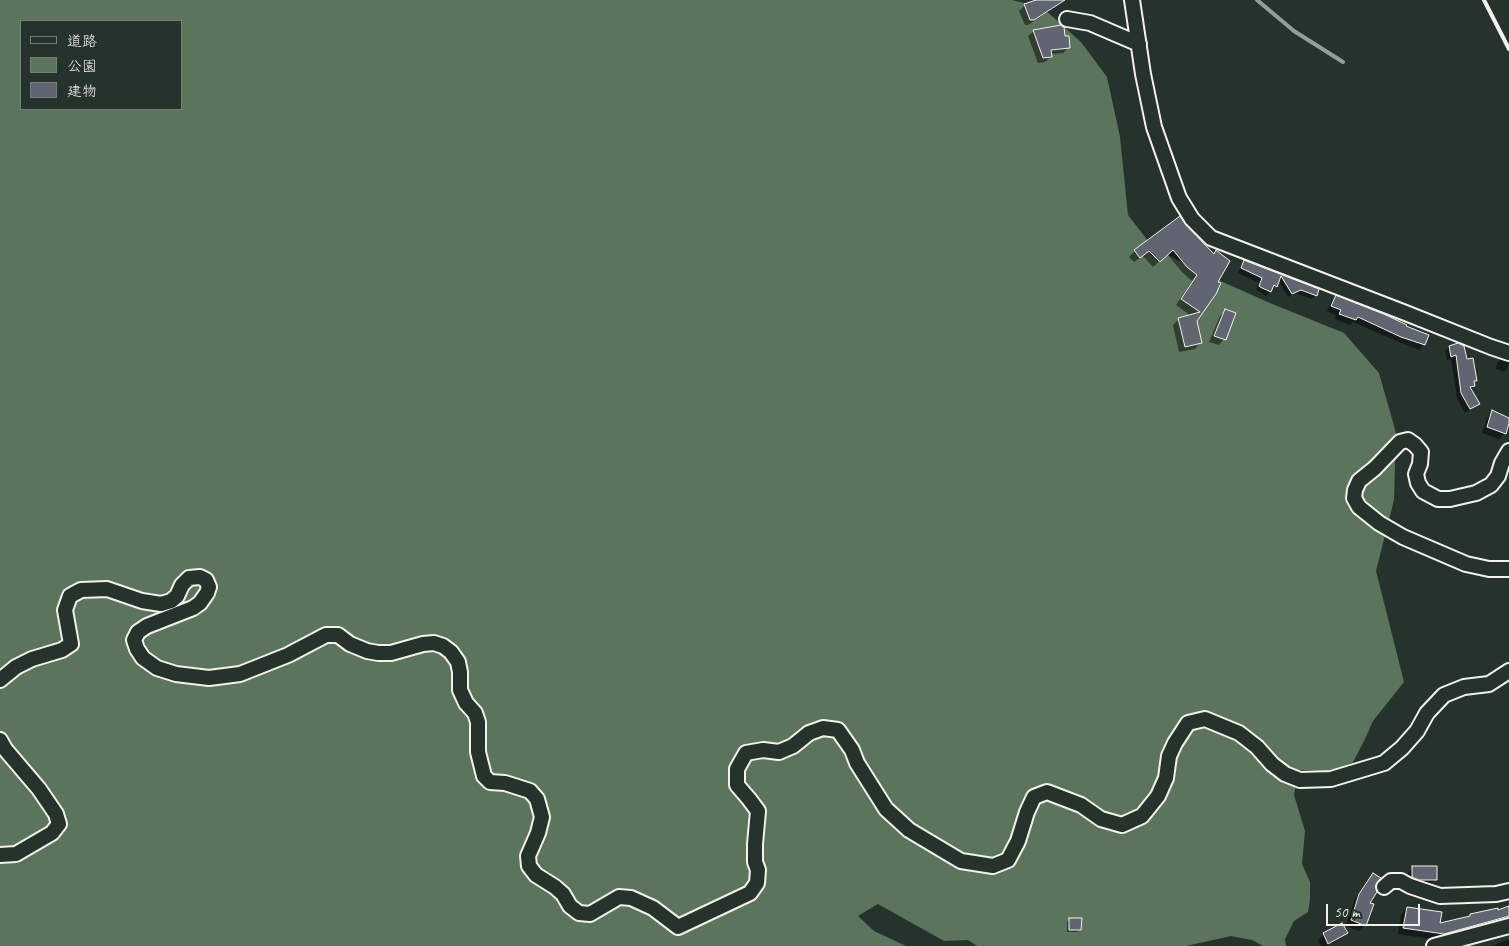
<!DOCTYPE html>
<html>
<head>
<meta charset="utf-8">
<style>
  body { margin:0 }
  #map { position:relative; width:1509px; height:946px; overflow:hidden; background:#26332d; font-family:Caveat,"Klee One",sans-serif }
  canvas { display:block }
  .legend { position:absolute; left:20px; top:20px; width:162px; height:90px; box-sizing:border-box; background:#26332d; border:1px solid #787f78; margin:0; padding:6px 9px; list-style:none; font-size:15px; color:#f4f1e8 }
  .legend li { display:flex; align-items:center; gap:10px; height:25px }
  .legend b { width:25px; border:1px solid #787f78 }
  .scale { position:absolute; left:1326px; top:904px; width:94px; height:22px; box-sizing:border-box; border:2px solid #f4f1e8; border-top:0; padding-left:6px; font-size:15px; line-height:18px; white-space:nowrap; color:#f4f1e8; -webkit-text-stroke:4px #26332d; paint-order:stroke }
</style>
</head>
<body>
<div id="map">
<canvas width="1509" height="946"></canvas>
<ul class="legend">
<li><b style="height:6px;background:#26332d"></b>道路</li>
<li><b style="height:14px;background:#5a755b"></b>公園</li>
<li><b style="height:14px;background:#616471"></b>建物</li>
</ul>
<div class="scale">50 m</div>
</div>
<script>
const g = document.querySelector('canvas').getContext('2d');
g.lineJoin = 'round';
function fill(path, color) {
  g.fillStyle = color;
  g.fill(path, 'evenodd');
}
function shape(rows) {
  const path = new Path2D();
  for (const r of rows) {
    path.moveTo(r[0], r[1]);
    for (let i = 2; i < r.length; i += 2) path.lineTo(r[i], r[i + 1]);
  }
  return path;
}
function trace(path, color, width, dash) {
  g.strokeStyle = color;
  g.lineWidth = width;
  g.lineCap = dash ? 'butt' : 'round';
  g.setLineDash(dash || []);
  g.stroke(path);
}
fill(shape([
  [0,0,1012,0,1043,8,1081,42,1107,77,1120,137,1128,215,1152,246,1198,271,1270,303,1344,333,1379,373,1396,433,1394,500,1376,571,1404,682,1373,721,1364,741,1353,762,1336,771,1299,770,1294,795,1305,831,1302,864,1310,882,1310,899,1308,912,1294,921,1285,939,1286,946,1263,946,1252,940,1231,936,1186,946,977,946,968,940,944,941,878,904,858,916,874,931,906,946,0,946],
  [21,21,181,21,181,109,21,109]
]), '#5a755b');
fill(shape([
  [1039,0,1066,0,1028,25,1025,25,1019,11,1025,5],
  [1034,31,1064,37,1069,47,1063,53,1051,54,1051,57,1045,62,1038,63,1028,36],
  [1185,226,1213,255,1228,261,1196,320,1200,343,1195,349,1179,352,1173,325,1179,319,1191,316,1176,305,1192,281,1182,272,1167,254,1153,267,1143,256,1134,262,1129,257,1135,251],
  [1245,262,1318,290,1316,295,1312,299,1296,293,1288,297,1278,280,1276,286,1266,296,1256,290,1259,283,1238,273,1241,266],
  [1336,297,1424,344,1419,350,1396,341,1353,322,1350,325,1335,319,1336,315,1327,311,1331,302],
  [1225,311,1224,339,1219,345,1209,342,1220,316],
  [1449,347,1466,360,1475,381,1473,383,1474,386,1470,390,1478,404,1465,413,1457,398,1451,359,1447,360,1445,351],
  [1500,360,1509,362,1507,369,1505,372,1496,369,1497,363],
  [1493,412,1509,419,1505,433,1499,439,1482,433,1487,418],
  [1413,868,1435,879,1430,885,1412,885,1407,883,1407,874],
  [1373,874,1374,884,1368,904,1365,925,1359,931,1346,926,1354,901,1367,880],
  [1509,907,1509,919,1497,924,1437,940,1398,934,1401,914,1407,908,1439,925,1498,912],
  [1070,919,1080,930,1077,932,1067,932,1067,922],
  [1342,925,1346,933,1340,939,1327,946,1321,946,1318,940,1324,934],
  [1509,940,1509,946,1491,946,1504,941]
]), '#0007');
trace(shape([
  [1257,0,1294,31,1343,62]
]), '#8da09f', 4);
const building = shape([
  [1036,0,1065,0,1034,20,1030,20,1024,4,1036,0],
  [1061,25,1064,27,1065,36,1069,36,1070,48,1051,50,1052,57,1043,58,1033,30,1061,25],
  [1180,216,1186,225,1214,254,1216,250,1230,261,1218,282,1221,283,1216,294,1197,321,1202,343,1185,347,1178,318,1200,312,1181,299,1197,275,1187,267,1173,250,1160,262,1149,251,1140,258,1134,250,1180,216],
  [1244,260,1319,289,1317,296,1301,290,1292,294,1281,276,1277,287,1274,285,1271,292,1260,287,1259,286,1262,278,1241,268,1244,260],
  [1336,295,1386,315,1407,325,1406,326,1429,335,1425,345,1401,337,1358,317,1356,320,1339,314,1341,310,1331,306,1336,295],
  [1225,309,1236,313,1226,340,1214,336,1225,309],
  [1458,343,1464,346,1467,359,1473,358,1477,381,1474,381,1475,386,1470,387,1480,404,1470,409,1461,393,1456,355,1451,357,1449,346,1458,343],
  [1492,410,1509,418,1509,423,1506,434,1487,427,1492,410],
  [1412,866,1437,866,1437,880,1419,880,1414,878,1412,877,1412,866],
  [1373,873,1381,878,1376,885,1377,892,1370,903,1374,904,1366,926,1351,920,1359,894,1373,873],
  [1509,906,1509,916,1444,934,1403,928,1407,907,1442,912,1440,923,1470,916,1470,914,1498,908,1498,910,1509,906],
  [1069,918,1082,918,1081,930,1069,930,1069,918],
  [1342,923,1348,933,1328,944,1323,933,1342,923]
]);
fill(building, '#616471');
trace(building, '#f4f1e8', 1);
const minor = shape([
  [1132,0,1143,74,1154,127,1179,198,1192,219,1211,238,1403,312,1491,347,1509,353],
  [1067,19,1090,23,1139,44],
  [1509,451,1502,463,1498,476,1491,485,1476,493,1450,499,1438,499,1423,491,1418,483,1416,474,1420,464,1421,452,1415,445,1408,440,1400,442,1375,468,1359,481,1355,490,1354,498,1359,507,1379,523,1403,537,1466,564,1489,569,1509,569],
  [0,680,16,667,32,659,62,650,71,644,65,610,70,596,81,590,107,589,142,601,161,604,171,601,177,596,182,585,189,578,200,577,206,580,209,587,207,593,200,603,193,608,147,626,138,632,134,640,137,649,143,658,157,668,176,674,209,678,240,674,288,655,326,635,338,635,350,644,367,651,378,653,391,653,423,644,434,643,443,646,451,652,458,662,460,672,460,690,466,703,475,713,478,722,478,752,484,776,490,782,505,783,530,791,537,799,542,817,538,833,528,856,529,866,536,875,555,887,563,894,570,906,579,913,590,914,619,897,631,898,653,908,678,927,750,893,757,883,758,870,755,862,755,844,758,811,749,799,737,785,737,769,746,753,763,750,779,752,793,746,809,733,823,728,838,730,852,750,857,763,886,809,909,830,961,861,993,866,1008,860,1018,841,1027,812,1034,797,1047,792,1081,805,1101,819,1122,825,1142,816,1158,796,1166,778,1169,756,1175,743,1188,723,1205,719,1239,733,1257,747,1272,764,1285,774,1300,780,1331,779,1384,763,1402,748,1417,731,1427,713,1444,695,1464,687,1489,684,1509,671],
  [0,740,5,749,39,789,56,814,59,824,52,833,16,854,0,855],
  [1384,887,1391,881,1401,881,1410,886,1440,896,1496,894,1509,891],
  [1434,946,1509,926]
]);
trace(minor, '#f4f1e8', 18);
trace(minor, '#26332d', 14);
trace(shape([
  [1484,0,1509,49]
]), '#f4f1e8', 4);
</script>
</body>
</html>
